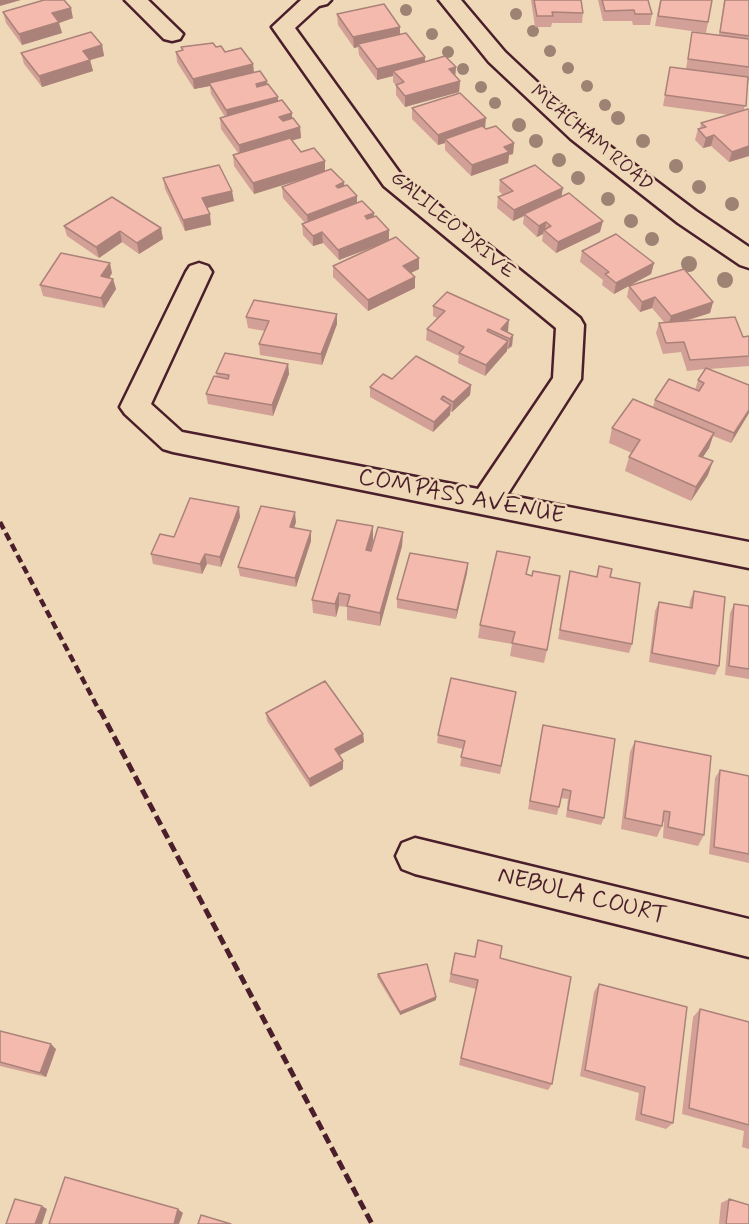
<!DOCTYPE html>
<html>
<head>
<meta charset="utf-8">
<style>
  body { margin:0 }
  canvas { display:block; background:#eed8b7 }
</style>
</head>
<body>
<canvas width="749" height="1224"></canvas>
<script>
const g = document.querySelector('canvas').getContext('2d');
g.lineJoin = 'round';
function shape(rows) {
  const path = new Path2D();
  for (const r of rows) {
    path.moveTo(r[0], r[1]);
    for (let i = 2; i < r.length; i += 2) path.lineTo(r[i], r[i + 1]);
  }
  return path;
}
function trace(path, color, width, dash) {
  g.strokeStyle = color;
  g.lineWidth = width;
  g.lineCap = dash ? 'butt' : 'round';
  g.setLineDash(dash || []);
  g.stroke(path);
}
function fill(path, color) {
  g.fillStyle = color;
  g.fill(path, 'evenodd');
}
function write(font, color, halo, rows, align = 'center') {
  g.font = font + ' Mynerve,sans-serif';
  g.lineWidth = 5;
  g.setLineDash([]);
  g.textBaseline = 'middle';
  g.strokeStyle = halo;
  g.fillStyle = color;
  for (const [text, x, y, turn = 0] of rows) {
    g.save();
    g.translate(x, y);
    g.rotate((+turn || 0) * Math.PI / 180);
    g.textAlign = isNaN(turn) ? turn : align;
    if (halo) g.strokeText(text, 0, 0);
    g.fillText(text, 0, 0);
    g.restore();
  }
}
const minor = shape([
  [125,0,148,0,183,34,180,39,172,41,164,39,125,0],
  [301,0,331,0,327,4,319,6,295,28,402,176,580,318,584,325,581,379,507,495,749,542,749,568,173,452,163,449,125,414,120,407,186,272,190,266,199,263,208,266,212,272,151,404,182,432,478,489,553,378,556,328,384,186,272,27,301,0],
  [439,0,461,0,505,52,587,129,696,211,749,247,749,268,740,265,678,223,571,139,489,62,439,0],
  [415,838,749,919,749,957,415,874,402,869,396,856,402,843,415,838]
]);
trace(minor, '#4a1f2b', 5);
fill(minor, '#eed8b7');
trace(shape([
  [0,522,100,712]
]), '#4a1f2b', 4.5, [8, 4.5]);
trace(shape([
  [100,710,372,1224]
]), '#4a1f2b', 5, [10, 5]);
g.fillStyle = '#9e8273';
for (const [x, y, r] of [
  [406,10,6],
  [516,14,6],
  [533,31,6],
  [432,34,6],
  [550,51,6],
  [448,52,6],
  [568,68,6],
  [463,69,6],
  [587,86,6],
  [481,87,6],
  [495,103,6],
  [605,105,6],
  [618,118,7],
  [519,125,7],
  [536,141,7],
  [643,141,7],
  [559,160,7],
  [676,166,7],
  [578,178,7],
  [699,187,7],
  [608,199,7],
  [732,204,7],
  [631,221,7],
  [652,239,7],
  [689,264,8],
  [725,280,8]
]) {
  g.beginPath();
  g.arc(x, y, r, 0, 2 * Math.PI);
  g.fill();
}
fill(shape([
  [531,0,581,0,583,13,582,23,552,23,551,27,535,27],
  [598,0,648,0,652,14,650,25,633,25,632,21,603,21],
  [660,0,708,22,706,33,655,26],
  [724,0,749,0,749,78,744,110,749,110,749,156,729,162,711,146,703,148,695,140,698,129,700,129,701,123,730,115,663,106,670,67,686,69,692,32,719,35],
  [3,12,73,18,59,23,62,33,22,45,6,23],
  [337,14,400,27,400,34,425,62,456,67,455,76,460,81,459,92,405,107,396,95,396,85,393,82,393,76,377,80,359,55,358,47,354,48,338,25],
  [102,45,104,56,90,60,93,71,42,87,24,64,21,53],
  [181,47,216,47,253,64,254,72,267,81,267,84,278,97,278,101,300,127,301,138,292,140,301,152,325,161,325,171,344,182,344,185,357,203,374,213,374,216,389,240,419,258,419,269,410,273,415,288,368,311,333,277,333,266,380,244,339,260,323,243,313,246,303,235,302,224,305,223,283,198,282,187,305,178,254,194,234,166,233,155,238,153,221,129,220,118,225,117,211,94,210,86,194,89,177,62,176,52,182,50],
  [412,108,485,129,514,143,513,154,509,155,508,163,471,176,445,150,445,143,438,145,412,119],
  [163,178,234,201,207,208,211,225,185,231,165,189],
  [500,180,561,197,600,232,556,253,542,241,543,234,537,237,523,224,524,216,513,221,497,208,498,197,503,195,499,191],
  [64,226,161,228,163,239,139,254,122,242,99,258,67,236],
  [582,251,654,263,651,274,614,294,602,285,603,280,580,262],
  [112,273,109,278,113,279,116,289,104,308,43,296,40,285],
  [629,286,713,302,710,313,686,321,743,337,749,336,749,366,709,369,749,413,731,443,713,436,709,448,703,457,708,475,691,501,625,471,629,457,632,453,609,443,612,428,653,407,655,400,695,390,698,380,705,369,687,371,681,352,663,354,656,333,659,323,664,322,652,308,640,312,627,297],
  [433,306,508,331,507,332,513,335,512,346,508,349,507,349,507,351,485,376,458,363,459,356,426,340,427,329,437,318,433,316],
  [337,314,337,324,322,365,260,355,259,344,265,331,248,328,246,317],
  [288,364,289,374,273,416,208,404,206,394,217,377,216,373],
  [392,379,471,385,470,395,452,412,450,411,450,415,433,432,370,397,370,387],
  [240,517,221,567,207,564,202,574,153,564,151,554,174,537],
  [296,522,294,528,311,541,296,587,240,576,238,567],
  [403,532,402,546,380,626,347,620,347,607,339,606,336,617,313,613,312,600,373,540],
  [468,563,467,573,456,619,397,608,397,599],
  [599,566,610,577,632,644,629,653,558,639,570,571,597,577],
  [527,574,547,650,544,663,510,656,512,644,478,638,480,625],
  [694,591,719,666,715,675,649,662,655,611,659,602,689,608,690,601],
  [734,604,749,606,749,679,725,675,730,613],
  [516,692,500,774,460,766,463,749,437,743,438,735],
  [266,713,363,734,364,742,339,755,343,769,310,787,267,721],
  [543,725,604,818,601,825,566,817,568,799,561,798,557,815,528,809],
  [635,741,704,835,698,846,663,838,664,822,663,822,662,826,657,837,621,829,630,752],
  [720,770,749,776,749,863,709,854,715,778],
  [455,953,475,957,500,958,552,1084,548,1090,459,1065,476,989,449,982],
  [378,974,436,1000,400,1015,377,977],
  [599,984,673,1123,666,1129,635,1120,639,1093,580,1076,594,992],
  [700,1009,749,1022,749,1149,742,1147,744,1131,682,1114,693,1017],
  [0,1031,56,1049,46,1077,0,1066],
  [729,1199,749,1224,719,1224,721,1203]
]), '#d2a096');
fill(shape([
  [0,0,21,0,0,6],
  [71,8,73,18,59,23,62,33,22,45,19,34,52,13],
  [400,27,400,38,358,44,358,47,354,48,353,37],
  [102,45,104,56,90,60,93,71,42,87,39,76,83,51],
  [425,57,425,68,393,71,393,76,377,80,377,69],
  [253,64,254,75,209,83,210,86,194,89,193,79],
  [456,67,455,78,449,69],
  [267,81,268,92,257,95,256,84],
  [460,81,459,92,405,107,405,96],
  [278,97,278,108,228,120,226,110],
  [292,113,292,124,280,127,279,117],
  [486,118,485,129,445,139,445,143,438,145,438,135],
  [300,127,301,138,240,156,239,145],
  [714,135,711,146,703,148,706,138],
  [514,143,513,154,509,155,508,163,471,176,472,165,504,147],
  [749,146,749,156,729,162,732,152],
  [325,161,325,172,254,194,253,183],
  [344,182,345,193,336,186],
  [563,188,561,199,524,214,524,216,513,221,514,210],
  [232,191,234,201,203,209,202,198],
  [357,196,357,207,308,226,307,215],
  [374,213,374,224,365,216],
  [210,214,211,225,185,231,183,220],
  [603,221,600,232,556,253,558,242],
  [546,222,545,231,544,230,543,234,537,237,539,226],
  [161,228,163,239,139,254,137,243],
  [389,230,389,241,339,260,338,250],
  [120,231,122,242,99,258,96,247],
  [322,232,323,243,313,246,313,236],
  [419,258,419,269,403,277,403,266],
  [110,263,112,273,104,287,101,276],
  [654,263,651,274,614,294,616,283],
  [415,277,415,288,368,311,368,300],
  [113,279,116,289,104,308,101,298],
  [655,297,652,308,640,312,642,302],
  [713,302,710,313,668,326,671,316],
  [337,314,337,324,322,365,321,354],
  [509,320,508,331,504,336,501,329],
  [513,335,512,346,508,349,510,339],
  [508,341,507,351,485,376,486,365],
  [288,364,289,374,273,416,272,405],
  [471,385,470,395,452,412,453,402],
  [451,405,450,415,433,432,434,422],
  [749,410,749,413,731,443,734,433],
  [714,433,709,448,694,470,699,456],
  [713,461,708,475,691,501,696,487],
  [239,507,240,517,221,567,220,557],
  [295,512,296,522,291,537,290,527],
  [373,526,373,540,366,564,366,550],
  [311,531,311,541,296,587,295,578],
  [403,532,402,546,380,626,380,613],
  [205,554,207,564,202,574,200,564],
  [468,563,467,573,456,619,457,610],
  [339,593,339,606,336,617,335,604],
  [363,734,364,742,336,757,335,749],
  [343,761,343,769,310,787,309,779],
  [436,997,436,1000,400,1015,400,1012],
  [51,1044,56,1049,46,1077,40,1073],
  [42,1206,47,1209,42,1224,35,1224],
  [178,1209,183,1213,179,1224,174,1224]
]), '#ab827a');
const building = shape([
  [44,0,64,0,71,8,52,13,59,22,19,34,3,12,44,0],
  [534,0,581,0,583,13,552,12,553,16,537,16,534,0],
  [602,0,648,0,652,14,635,14,634,10,605,11,602,0],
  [661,0,712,0,708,22,658,16,661,0],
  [725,0,749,0,749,36,720,32,725,0],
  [384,4,400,27,353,37,337,14,384,4],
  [91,32,102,45,83,51,90,60,39,76,21,53,91,32],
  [692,32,749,39,749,67,688,59,692,32],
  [406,33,425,57,377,69,358,44,406,33],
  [213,43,216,47,221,46,225,52,241,48,253,64,193,79,176,52,183,50,181,47,213,43],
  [445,56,456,67,449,69,460,81,405,96,396,85,404,82,393,71,445,56],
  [670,67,748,77,746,106,665,95,670,67],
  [260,71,267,81,256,84,257,87,268,84,278,97,226,110,209,83,260,71],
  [460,93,486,118,438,135,412,108,460,93],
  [282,100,292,113,279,117,283,121,293,118,300,127,239,145,220,118,282,100],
  [748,109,749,110,749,146,732,152,714,135,706,138,698,129,706,127,701,123,748,109],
  [482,126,486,129,496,126,514,143,504,147,509,152,472,165,445,139,482,126],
  [290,138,301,152,314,148,325,161,253,183,233,155,290,138],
  [219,165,232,191,202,198,210,214,183,220,163,178,219,165],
  [535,165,563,188,514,210,498,197,513,191,500,180,535,165],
  [331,169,344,182,336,186,338,188,347,185,357,196,307,215,282,187,331,169],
  [569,193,603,221,558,242,544,230,551,226,546,222,539,226,524,214,569,193],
  [112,197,161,228,137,243,120,231,96,247,64,226,112,197],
  [362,201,374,213,365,216,367,219,376,216,389,230,338,250,322,232,313,236,302,224,362,201],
  [616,234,654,263,616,283,605,274,609,272,582,251,616,234],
  [396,237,419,258,403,266,415,277,368,300,333,266,396,237],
  [61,253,110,263,101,276,113,279,101,298,40,285,61,253],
  [684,269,713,302,671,316,655,297,642,302,629,286,684,269],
  [447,292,509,320,501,329,513,335,510,339,488,329,487,331,508,341,486,365,459,353,464,347,427,329,445,311,433,306,447,292],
  [254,300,337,314,321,354,259,344,269,321,246,317,254,300],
  [735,317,743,337,749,336,749,356,690,360,684,342,666,343,659,323,735,317],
  [225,353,288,364,272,405,206,394,214,376,228,379,229,375,216,373,225,353],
  [416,356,471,385,453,402,443,396,441,399,451,405,434,422,370,387,383,374,392,379,416,356],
  [706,368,749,385,749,410,734,433,655,400,669,379,699,391,704,383,698,380,706,368],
  [633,399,714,433,699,456,713,461,696,487,629,457,640,440,612,428,633,399],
  [190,498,239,507,220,557,205,554,200,564,151,554,160,534,174,537,190,498],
  [261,506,295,512,290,527,311,531,295,578,238,567,261,506],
  [337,520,373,526,366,550,371,551,378,527,403,532,380,613,347,606,350,595,339,593,335,604,312,600,337,520],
  [497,551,530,557,526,574,532,576,533,571,560,576,547,650,512,643,515,632,480,625,497,551],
  [410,553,468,563,457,610,397,599,410,553],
  [599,566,612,569,610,577,640,583,632,644,560,630,570,571,597,577,599,566],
  [694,591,725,597,719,666,652,653,659,602,692,608,694,591],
  [734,604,749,606,749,669,729,666,734,604],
  [451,678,516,692,501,766,461,757,465,741,438,735,451,678],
  [325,681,363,734,335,749,343,761,309,779,266,713,325,681],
  [543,725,615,739,604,818,568,810,571,791,563,789,559,807,530,801,543,725],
  [635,741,711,756,704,835,668,827,670,812,664,811,662,826,625,818,635,741],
  [720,770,749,776,749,854,714,847,720,770],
  [478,940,502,946,500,958,571,977,552,1084,461,1058,478,980,451,974,455,953,475,957,478,940],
  [427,964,436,997,400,1012,378,974,427,964],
  [599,984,687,1007,673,1123,641,1114,645,1087,585,1070,599,984],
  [700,1009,749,1022,749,1125,689,1108,700,1009],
  [0,1031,51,1044,40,1073,0,1062,0,1031],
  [65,1177,178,1209,174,1224,49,1224,65,1177],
  [15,1199,42,1206,35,1224,6,1224,15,1199],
  [729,1199,749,1205,749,1224,726,1224,729,1199],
  [201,1215,231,1224,198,1224,201,1215]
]);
fill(building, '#f4baae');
trace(building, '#ab827a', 1.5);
write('20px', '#4a1f2b', '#eed8b7', [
  ["MEACHAM ROAD",591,139,40],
  ["GALILEO DRIVE",452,226,40]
]);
write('24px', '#4a1f2b', '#eed8b7', [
  ["COMPASS AVENUE",461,498,11],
  ["NEBULA COURT",582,897,14]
]);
</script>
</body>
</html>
